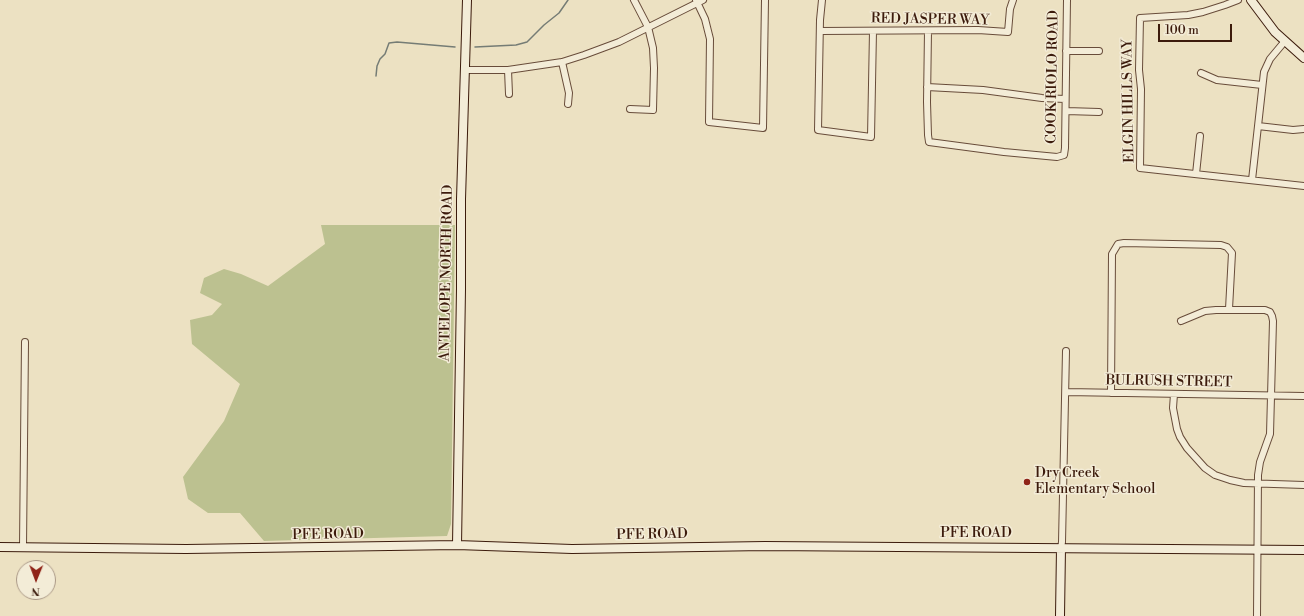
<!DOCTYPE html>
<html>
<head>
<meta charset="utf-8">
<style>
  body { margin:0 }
  #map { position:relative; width:1304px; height:616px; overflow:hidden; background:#ece1c2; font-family:"Libre Bodoni",serif }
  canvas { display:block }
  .north { position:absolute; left:16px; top:560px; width:40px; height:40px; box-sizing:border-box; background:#f3ecd7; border:1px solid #aa9886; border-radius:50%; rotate:181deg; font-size:11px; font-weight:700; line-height:16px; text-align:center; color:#3c1b0c }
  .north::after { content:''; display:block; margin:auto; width:14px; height:18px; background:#8f2418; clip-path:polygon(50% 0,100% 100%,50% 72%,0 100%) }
  .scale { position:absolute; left:1158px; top:24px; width:74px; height:18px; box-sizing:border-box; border:2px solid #3c1b0c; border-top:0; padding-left:5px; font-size:12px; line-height:14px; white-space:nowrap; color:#3c1b0c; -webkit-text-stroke:3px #f3ecd7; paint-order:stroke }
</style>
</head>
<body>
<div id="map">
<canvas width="1304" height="616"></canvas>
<div class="north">N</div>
<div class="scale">100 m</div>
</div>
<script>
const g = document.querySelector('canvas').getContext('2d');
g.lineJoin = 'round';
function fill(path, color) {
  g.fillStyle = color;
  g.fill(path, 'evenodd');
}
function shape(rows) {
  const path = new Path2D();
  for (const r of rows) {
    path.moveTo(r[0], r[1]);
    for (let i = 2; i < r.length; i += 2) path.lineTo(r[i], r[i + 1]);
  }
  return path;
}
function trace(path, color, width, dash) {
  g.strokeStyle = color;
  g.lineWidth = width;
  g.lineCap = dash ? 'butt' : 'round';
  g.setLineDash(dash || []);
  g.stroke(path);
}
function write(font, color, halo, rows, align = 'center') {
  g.font = font + ' "Libre Bodoni",serif';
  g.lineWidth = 3;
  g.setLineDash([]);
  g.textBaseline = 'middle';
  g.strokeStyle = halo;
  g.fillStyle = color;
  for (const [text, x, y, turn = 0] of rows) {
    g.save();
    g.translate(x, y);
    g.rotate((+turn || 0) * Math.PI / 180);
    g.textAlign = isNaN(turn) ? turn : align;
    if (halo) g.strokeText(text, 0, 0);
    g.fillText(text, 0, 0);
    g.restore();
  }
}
fill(shape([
  [321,225,455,225,451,524,447,536,264,541,240,513,208,513,188,499,183,477,224,421,240,384,192,344,190,320,212,315,222,304,200,293,204,278,224,269,241,274,268,286,325,244]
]), '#bcc190');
trace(shape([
  [475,47,516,45,527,42,544,25,559,13,568,0],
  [376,76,377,66,380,59,385,54,389,43,397,42,455,47]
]), '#757c75', 1.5);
const street = shape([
  [696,0,705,19,710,39,709,122,763,128,765,0],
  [822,0,820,20,818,130,871,137,873,31],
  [1238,0,1225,5,1203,12,1188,15,1140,18,1139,70,1141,89,1140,168,1304,186],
  [820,31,978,30,1008,32,1010,9,1013,0],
  [928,31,927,102,928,135,929,142,1004,152,1057,157,1064,155,1065,148,1067,0],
  [1066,51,1099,51],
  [562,62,569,93,568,104],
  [466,70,508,70,562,62,584,55,619,42,703,0],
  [508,70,509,94],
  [1201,73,1217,80,1262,85],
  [927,87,983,90,1042,98,1065,99],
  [630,109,653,110,654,68,653,48,648,27,634,0],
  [1066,111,1099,112],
  [1258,126,1293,130,1304,129],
  [1196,174,1200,136],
  [1252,180,1264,72,1270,59,1285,41],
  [1181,321,1205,311,1216,310,1265,310,1270,312,1272,316,1273,321,1270,434,1260,462,1258,475,1257,616],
  [1066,392,1304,396],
  [1111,393,1112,254,1118,244,1124,243,1221,245,1227,247,1232,253,1229,309],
  [1174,394,1173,408,1177,429,1180,437,1187,448,1205,468,1215,475,1230,480,1244,483,1304,485],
  [23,547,25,342],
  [1061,548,1062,542,1066,351]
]);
const secondary = shape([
  [1251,0,1275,32,1304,58],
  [457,545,461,289,461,199,467,0],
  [0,547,186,549,457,545,572,549,765,546,1304,550],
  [1060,616,1061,548]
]);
trace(street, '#684c3a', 8);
trace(secondary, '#3c1b0c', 10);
trace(street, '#f3ecd7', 6);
trace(secondary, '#f3ecd7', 8);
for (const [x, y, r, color] of [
  [1027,482,4,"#8f2418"]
]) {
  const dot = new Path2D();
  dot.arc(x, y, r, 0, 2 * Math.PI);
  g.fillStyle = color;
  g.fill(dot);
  trace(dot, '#f3ecd7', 1.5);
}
write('14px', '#3c1b0c', '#f3ecd7', [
  ["RED JASPER WAY",930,20,1],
  ["COOK RIOLO ROAD",1053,77,-89],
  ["ELGIN HILLS WAY",1129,101,-91],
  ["ANTELOPE NORTH ROAD",447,273,-89],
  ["BULRUSH STREET",1169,382,1],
  ["PFE ROAD",976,534],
  ["PFE ROAD",328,535,-1],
  ["PFE ROAD",652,535,-1]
]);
write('14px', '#3c1b0c', '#f3ecd7', [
  ["Dry Creek",1035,474],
  ["Elementary School",1035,490]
], 'left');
</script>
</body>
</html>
